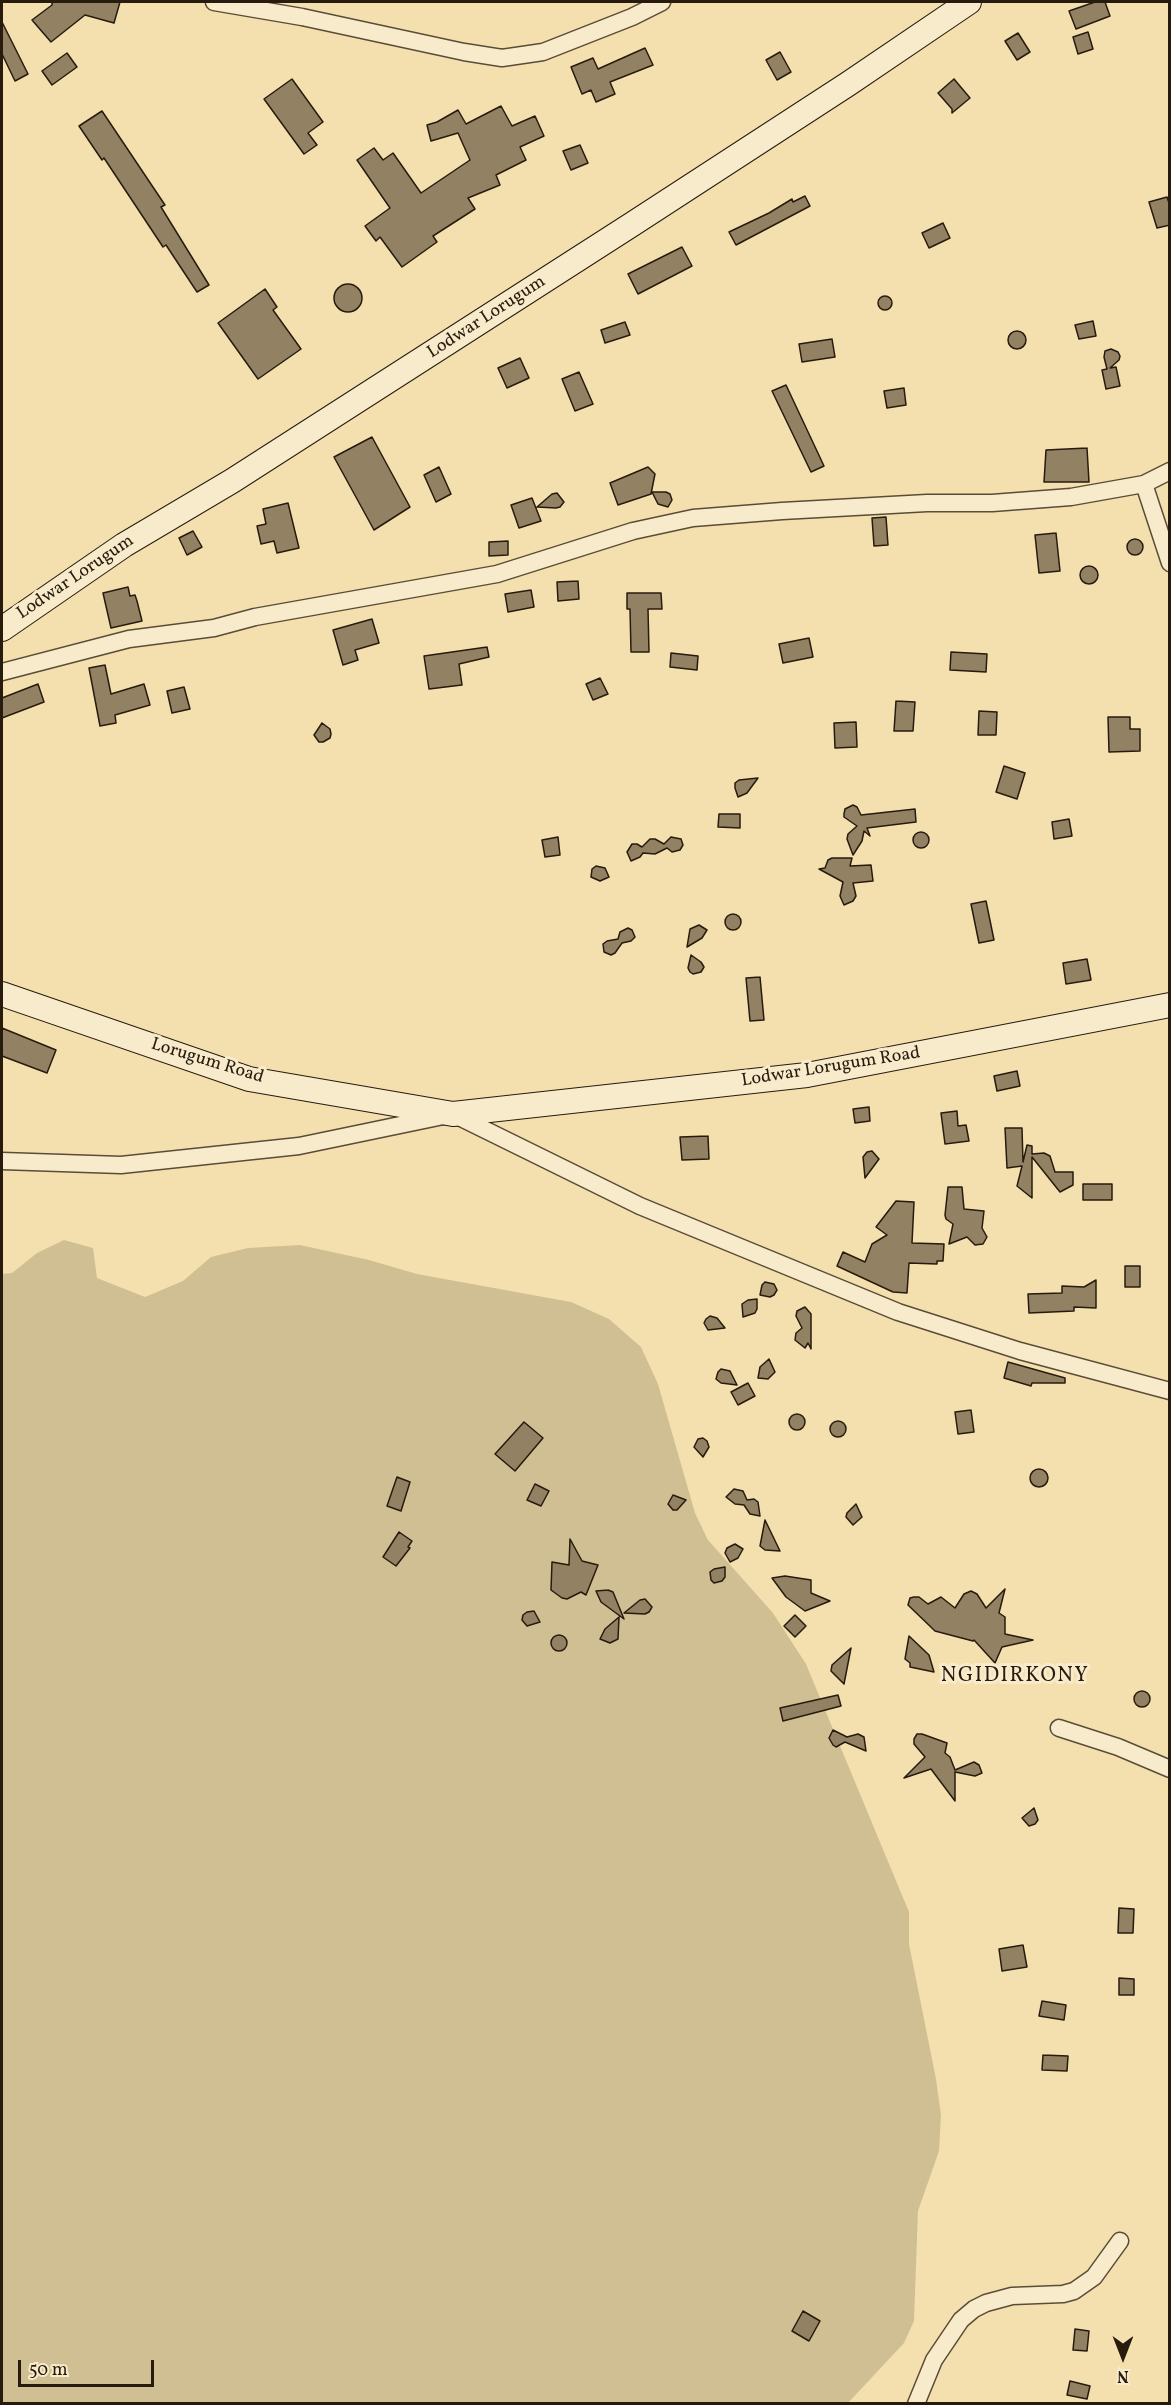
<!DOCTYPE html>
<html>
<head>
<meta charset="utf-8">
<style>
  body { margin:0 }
  #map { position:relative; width:1171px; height:2405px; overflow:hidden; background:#f4e0af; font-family:Vollkorn,serif }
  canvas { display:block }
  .frame { position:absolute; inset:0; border:3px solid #271b0e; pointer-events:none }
  .north { position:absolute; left:1093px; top:2327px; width:60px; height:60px; -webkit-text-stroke:4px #f8ebcb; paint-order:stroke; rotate:180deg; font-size:16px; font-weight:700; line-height:24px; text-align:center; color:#271b0e }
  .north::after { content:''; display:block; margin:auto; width:21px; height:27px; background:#271b0e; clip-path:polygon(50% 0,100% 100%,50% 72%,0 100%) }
  .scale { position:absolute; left:18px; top:2360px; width:136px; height:27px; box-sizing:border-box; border:3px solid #271b0e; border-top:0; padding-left:8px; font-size:18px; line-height:21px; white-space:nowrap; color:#271b0e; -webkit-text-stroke:4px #f8ebcb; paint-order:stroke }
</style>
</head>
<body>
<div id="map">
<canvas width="1171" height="2405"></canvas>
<div class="frame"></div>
<div class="north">N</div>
<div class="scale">50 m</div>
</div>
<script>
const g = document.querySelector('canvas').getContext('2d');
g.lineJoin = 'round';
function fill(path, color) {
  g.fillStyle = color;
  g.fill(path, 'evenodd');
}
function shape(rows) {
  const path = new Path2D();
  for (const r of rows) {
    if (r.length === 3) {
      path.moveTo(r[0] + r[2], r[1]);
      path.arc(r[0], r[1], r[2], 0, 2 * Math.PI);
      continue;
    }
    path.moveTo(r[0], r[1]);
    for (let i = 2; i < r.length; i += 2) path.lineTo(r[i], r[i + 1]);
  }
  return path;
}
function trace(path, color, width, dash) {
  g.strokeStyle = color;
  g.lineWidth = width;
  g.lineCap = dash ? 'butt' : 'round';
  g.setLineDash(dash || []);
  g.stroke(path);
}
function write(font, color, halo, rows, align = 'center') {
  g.font = font + ' Vollkorn,serif';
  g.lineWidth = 6;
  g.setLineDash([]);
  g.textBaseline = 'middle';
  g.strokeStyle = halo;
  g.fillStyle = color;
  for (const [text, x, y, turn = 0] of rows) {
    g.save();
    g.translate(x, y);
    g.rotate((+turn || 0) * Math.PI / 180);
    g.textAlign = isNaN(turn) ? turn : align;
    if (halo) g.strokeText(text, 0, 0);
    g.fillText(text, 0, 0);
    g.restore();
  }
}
fill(shape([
  [64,1240,93,1248,97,1278,145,1297,183,1281,211,1257,248,1248,300,1245,369,1260,417,1274,571,1302,609,1319,641,1347,658,1384,695,1513,708,1540,773,1613,806,1664,909,1912,909,1944,936,2079,941,2115,939,2151,918,2211,914,2321,904,2343,848,2403,2,2404,2,1274,12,1273,37,1253]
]), '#d1bf94');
const building = shape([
  [52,2,120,2,114,23,85,15,51,42,32,20,52,5,52,2],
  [1095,2,1105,2,1110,16,1076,29,1069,11,1095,2],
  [2,22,28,74,15,81,2,54,2,22],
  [1088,32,1093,49,1078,54,1073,37,1088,32],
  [1018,33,1030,52,1017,60,1005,41,1018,33],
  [645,48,653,65,610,82,615,94,596,102,591,90,582,94,571,67,593,58,598,69,645,48],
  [780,52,791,72,777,80,766,60,780,52],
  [67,53,77,67,52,85,42,71,67,53],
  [292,79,323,122,308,133,317,145,304,154,264,99,292,79],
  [954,79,970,98,952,113,952,109,938,93,954,79],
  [501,106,512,126,535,116,544,136,520,147,526,160,496,175,500,185,468,198,475,209,433,236,437,242,402,267,380,237,376,241,365,226,390,208,357,160,374,148,383,160,393,153,421,193,470,160,458,133,431,141,427,125,437,122,458,110,466,124,501,106],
  [102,111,165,205,161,207,209,285,197,292,166,245,163,247,104,158,102,160,79,126,102,111],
  [580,145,588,163,571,170,563,151,580,145],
  [805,196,810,206,736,245,729,232,769,213,792,199,793,202,805,196],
  [1167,197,1170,206,1170,225,1157,228,1149,202,1167,197],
  [943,223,950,238,929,248,922,233,943,223],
  [682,247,692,266,638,294,628,274,682,247],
  [348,298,14],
  [265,289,277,307,273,310,301,349,258,379,218,323,265,289],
  [885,303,7],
  [1093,321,1096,336,1079,339,1075,325,1093,321],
  [625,322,630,335,605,343,601,330,625,322],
  [1017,340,9],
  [832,339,835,357,802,362,799,344,832,339],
  [1111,349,1118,352,1120,356,1119,360,1110,368,1116,367,1120,386,1106,389,1102,370,1107,369,1104,357,1105,351,1111,349],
  [520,358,529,378,507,388,498,368,520,358],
  [579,372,593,404,575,411,562,379,579,372],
  [786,385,824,466,811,472,772,391,786,385],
  [904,388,906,405,887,408,884,391,904,388],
  [372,437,410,507,374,530,334,457,372,437],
  [1087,448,1089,482,1044,482,1046,450,1087,448],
  [439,467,451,494,436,502,424,475,439,467],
  [648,467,655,474,651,494,618,505,610,483,648,467],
  [652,492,666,492,670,494,672,500,668,507,658,504,652,492],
  [557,493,564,502,560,507,556,508,537,507,552,494,557,493],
  [532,498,541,521,519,528,511,505,532,498],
  [288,503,299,548,277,553,274,541,261,544,257,526,266,524,263,509,288,503],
  [886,517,888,545,874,546,872,518,886,517],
  [193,531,202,547,187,555,179,538,193,531],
  [1056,533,1060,571,1039,573,1035,535,1056,533],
  [1135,547,8],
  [508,541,508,555,489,556,489,542,508,541],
  [1089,575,9],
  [578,581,579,599,558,601,557,582,578,581],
  [128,587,130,596,135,595,137,601,142,621,111,628,103,593,128,587],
  [531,590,534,607,508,612,505,594,531,590],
  [627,593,661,593,662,609,648,609,649,652,631,652,630,609,627,609,627,593],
  [372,619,379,643,355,650,358,660,343,665,333,630,372,619],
  [809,638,813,657,783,663,779,644,809,638],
  [487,647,489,657,459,664,462,685,429,689,424,656,487,647],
  [951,652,987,654,986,672,950,670,951,652],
  [671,653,698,656,697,670,670,667,671,653],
  [105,665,111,694,144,684,150,705,115,715,116,723,100,726,89,668,105,665],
  [600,678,608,694,593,700,586,684,600,678],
  [38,684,44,702,2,718,2,698,38,684],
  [184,687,190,709,172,713,167,691,184,687],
  [896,701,915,702,913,731,894,731,896,701],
  [979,711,997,712,996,735,978,735,979,711],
  [1108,717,1130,717,1130,729,1140,729,1140,751,1109,752,1108,717],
  [856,722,857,747,835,748,834,723,856,722],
  [322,723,330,729,331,734,330,738,323,742,319,742,314,735,322,723],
  [1004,766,1025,773,1017,799,996,792,1004,766],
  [758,778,747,793,738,797,735,788,735,783,739,780,758,778],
  [853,805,857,807,861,815,915,809,916,822,867,828,870,836,864,831,862,841,853,855,847,839,848,834,857,826,844,817,844,814,845,809,853,805],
  [719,814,740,814,740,828,718,827,719,814],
  [1069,819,1072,836,1054,839,1052,822,1069,819],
  [921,840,8],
  [558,837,560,855,545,857,542,840,558,837],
  [671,837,681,839,683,845,680,850,672,852,667,848,655,854,643,853,640,857,631,861,627,852,632,844,637,844,642,847,650,839,655,839,664,844,671,837],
  [832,858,852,858,850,866,871,865,873,881,853,883,856,896,853,901,844,905,840,896,843,882,819,869,825,868,828,860,832,858],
  [596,866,605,868,609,877,600,881,591,877,592,869,596,866],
  [986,901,994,940,979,943,971,904,986,901],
  [733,922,8],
  [699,925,707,930,702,938,687,947,690,929,699,925],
  [628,928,632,930,635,937,631,941,622,943,615,953,611,955,604,952,603,944,607,941,618,939,620,932,628,928],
  [691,955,701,962,704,967,701,972,693,974,690,972,688,968,691,955],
  [1087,959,1091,980,1066,984,1063,963,1087,959],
  [760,977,764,1020,750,1021,746,978,760,977],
  [2,1028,56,1050,47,1073,2,1056,2,1028],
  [1017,1071,1020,1086,997,1091,994,1076,1017,1071],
  [869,1107,870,1121,855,1123,853,1109,869,1107],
  [957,1111,958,1126,966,1125,969,1141,945,1144,941,1113,957,1111],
  [1005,1128,1022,1128,1023,1162,1027,1145,1032,1146,1032,1154,1044,1153,1050,1156,1055,1172,1073,1172,1073,1185,1060,1192,1032,1157,1032,1198,1017,1186,1022,1166,1007,1168,1005,1128],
  [708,1136,709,1159,682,1160,680,1137,708,1136],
  [872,1151,879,1159,865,1178,863,1157,867,1152,872,1151],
  [1083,1184,1112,1184,1112,1200,1083,1200,1083,1184],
  [948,1187,962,1187,964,1209,984,1211,982,1228,987,1237,983,1244,975,1245,967,1237,949,1244,953,1224,946,1219,945,1215,948,1187],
  [896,1201,914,1202,912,1243,944,1244,943,1261,937,1261,937,1264,909,1263,907,1293,893,1292,837,1266,843,1252,865,1262,872,1244,887,1235,876,1227,896,1201],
  [1125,1266,1140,1266,1140,1287,1125,1287,1125,1266],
  [1096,1280,1096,1308,1074,1307,1074,1311,1029,1313,1028,1294,1062,1293,1062,1286,1084,1287,1096,1280],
  [765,1282,774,1284,777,1290,774,1295,770,1297,760,1295,762,1285,765,1282],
  [757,1299,757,1309,755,1313,743,1317,742,1304,748,1300,757,1299],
  [805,1307,811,1314,811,1349,808,1343,805,1348,795,1340,796,1333,802,1328,796,1316,797,1311,805,1307],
  [710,1316,717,1318,725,1328,708,1330,704,1323,706,1319,710,1316],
  [769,1359,775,1372,768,1379,758,1378,760,1367,769,1359],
  [1008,1362,1065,1378,1065,1383,1032,1383,1031,1386,1004,1378,1008,1362],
  [721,1369,730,1371,737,1385,721,1383,716,1379,718,1372,721,1369],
  [748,1383,755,1396,738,1405,731,1392,748,1383],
  [971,1410,974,1432,958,1434,955,1412,971,1410],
  [797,1422,8],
  [838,1429,8],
  [524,1422,543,1438,515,1471,495,1454,524,1422],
  [703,1438,707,1441,709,1447,703,1457,694,1447,698,1439,703,1438],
  [1039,1478,9],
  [397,1477,410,1482,401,1511,387,1506,397,1477],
  [535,1484,549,1491,541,1506,527,1500,535,1484],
  [734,1489,743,1491,747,1500,754,1499,758,1502,760,1516,750,1514,744,1505,735,1504,726,1497,734,1489],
  [673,1495,686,1500,677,1510,673,1510,668,1504,673,1495],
  [856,1504,862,1517,853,1525,846,1517,847,1513,856,1504],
  [765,1520,780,1551,765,1550,760,1546,765,1520],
  [399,1532,412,1541,408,1547,410,1548,396,1566,383,1557,399,1532],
  [570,1539,582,1561,598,1565,586,1595,581,1592,567,1599,562,1598,551,1590,552,1562,569,1565,570,1539],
  [735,1544,743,1549,738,1558,730,1562,725,1553,727,1548,735,1544],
  [725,1567,725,1577,722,1581,714,1583,711,1580,710,1572,714,1569,725,1567],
  [785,1576,811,1580,811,1593,830,1601,805,1611,786,1597,772,1578,785,1576],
  [1005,1589,999,1613,1005,1617,1005,1634,1033,1640,1002,1647,995,1663,974,1640,973,1641,935,1631,908,1605,910,1598,914,1597,919,1597,928,1604,941,1597,955,1608,964,1594,971,1591,977,1594,986,1608,1005,1589],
  [608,1590,613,1592,624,1619,601,1602,596,1591,608,1590],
  [645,1599,652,1607,649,1612,645,1614,624,1613,640,1600,645,1599],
  [534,1611,540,1622,527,1626,522,1620,523,1615,527,1612,534,1611],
  [795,1615,806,1626,795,1637,784,1626,795,1615],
  [619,1617,618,1639,610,1643,600,1639,605,1629,619,1617],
  [559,1643,8],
  [909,1636,929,1655,934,1672,910,1667,910,1663,905,1659,909,1636],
  [851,1648,844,1684,831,1671,832,1665,851,1648],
  [1142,1699,8],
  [838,1695,841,1706,783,1721,780,1708,838,1695],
  [833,1730,847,1737,858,1734,864,1737,866,1751,845,1742,836,1747,833,1745,829,1738,833,1730],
  [917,1734,922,1734,947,1743,945,1753,950,1757,955,1770,974,1762,979,1765,982,1773,975,1776,955,1772,955,1801,931,1769,904,1778,925,1757,914,1744,914,1739,917,1734],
  [1034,1808,1038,1820,1035,1824,1029,1826,1022,1818,1034,1808],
  [1119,1908,1134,1909,1133,1933,1118,1933,1119,1908],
  [1023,1945,1027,1967,1002,1971,999,1949,1023,1945],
  [1119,1978,1134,1979,1134,1995,1119,1995,1119,1978],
  [1042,2001,1066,2005,1064,2020,1039,2016,1042,2001],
  [1043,2055,1068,2056,1067,2071,1042,2070,1043,2055],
  [803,2311,820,2321,809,2341,792,2331,803,2311],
  [1075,2329,1089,2331,1087,2351,1073,2350,1075,2329],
  [1070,2381,1090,2386,1087,2399,1067,2395,1070,2381]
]);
fill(building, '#928162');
trace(building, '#271b0e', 1.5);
const street = shape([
  [214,2,302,17,464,52,502,58,543,52,632,17,662,2],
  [1144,484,1170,563],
  [2,672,129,639,214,628,255,617,497,574,633,531,693,518,782,511,927,503,992,503,1071,497,1144,484,1170,471],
  [2,1161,121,1165,299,1146,453,1114,640,1206,898,1312,1020,1351,1170,1391],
  [1059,1728,1118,1747,1170,1769],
  [916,2404,934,2360,961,2320,974,2309,986,2303,1012,2296,1063,2294,1074,2291,1094,2277,1120,2241]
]);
const secondary = shape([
  [2,629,124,545,232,481,631,225,848,84,969,2],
  [2,994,249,1079,453,1114,807,1075,1170,1005]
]);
trace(street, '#5a4c36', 19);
trace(secondary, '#271b0e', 26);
trace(street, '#f8ebcb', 16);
trace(secondary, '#f8ebcb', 24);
write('18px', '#271b0e', '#f8ebcb', [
  ["Lodwar Lorugum",487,318,-33],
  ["Lodwar Lorugum",76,578,-34],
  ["Lorugum Road",207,1062,17],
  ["Lodwar Lorugum Road",831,1068,-9]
]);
g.letterSpacing = '1.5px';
write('21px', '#271b0e', '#f8ebcb', [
  ["NGIDIRKONY",1015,1677]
]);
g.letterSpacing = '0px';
</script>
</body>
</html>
